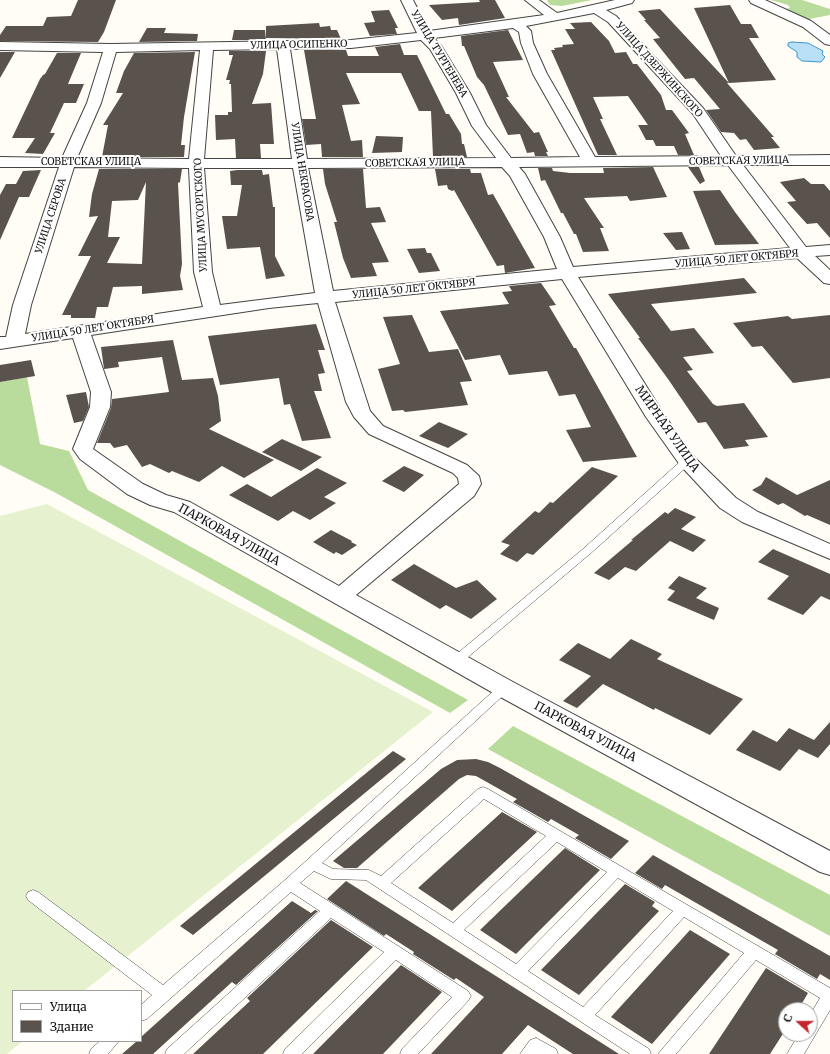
<!DOCTYPE html>
<html>
<head>
<meta charset="utf-8">
<style>
  body { margin:0 }
  #map { position:relative; width:830px; height:1054px; overflow:hidden; background:#fffdf5; font-family:Merriweather,serif }
  canvas { display:block }
  .legend { position:absolute; left:12px; top:990px; width:130px; height:52px; box-sizing:border-box; background:#fff; border:1px solid #a0a0a0; margin:0; padding:5px 7px; list-style:none; font-size:12px; color:#111 }
  .legend li { display:flex; align-items:center; gap:8px; height:20px }
  .legend b { width:20px; border:1px solid #a0a0a0 }
  .north { position:absolute; left:778px; top:1002px; width:40px; height:40px; box-sizing:border-box; background:#fff; border:1px solid #a0a0a0; border-radius:50%; rotate:291deg; font-size:11px; font-weight:700; line-height:16px; text-align:center; color:#111 }
  .north::after { content:''; display:block; margin:auto; width:14px; height:18px; background:#c4262e; clip-path:polygon(50% 0,100% 100%,50% 72%,0 100%) }
</style>
</head>
<body>
<div id="map">
<canvas width="830" height="1054"></canvas>
<ul class="legend">
<li><b style="height:5px;background:#fff"></b>Улица</li>
<li><b style="height:11px;background:#5a524d"></b>Здание</li>
</ul>
<div class="north">С</div>
</div>
<script>
const g = document.querySelector('canvas').getContext('2d');
g.lineJoin = 'round';
function fill(path, color) {
  g.fillStyle = color;
  g.fill(path, 'evenodd');
}
function shape(rows) {
  const path = new Path2D();
  for (const r of rows) {
    path.moveTo(r[0], r[1]);
    for (let i = 2; i < r.length; i += 2) path.lineTo(r[i], r[i + 1]);
  }
  return path;
}
function trace(path, color, width, dash) {
  g.strokeStyle = color;
  g.lineWidth = width;
  g.lineCap = dash ? 'butt' : 'round';
  g.setLineDash(dash || []);
  g.stroke(path);
}
function write(font, color, halo, rows, align = 'center') {
  g.font = font + ' Merriweather,serif';
  g.lineWidth = 4;
  g.setLineDash([]);
  g.textBaseline = 'middle';
  g.strokeStyle = halo;
  g.fillStyle = color;
  for (const [text, x, y, turn = 0] of rows) {
    g.save();
    g.translate(x, y);
    g.rotate((+turn || 0) * Math.PI / 180);
    g.textAlign = isNaN(turn) ? turn : align;
    if (halo) g.strokeText(text, 0, 0);
    g.fillText(text, 0, 0);
    g.restore();
  }
}
fill(shape([
  [547,0,592,0,562,6,550,5],
  [771,0,802,0,830,9,830,15,809,19,797,18,782,10,790,8,788,5],
  [27,377,40,444,69,451,88,490,468,700,450,713,56,493,0,465,0,382],
  [513,726,830,895,830,936,488,749]
]), '#b9dc9c');
fill(shape([
  [47,504,433,712,84,991,13,991,13,1041,23,1041,7,1054,0,1054,0,516]
]), '#e6f2cf');
const water = shape([
  [792,42,808,43,823,51,822,54,825,57,821,62,802,61,797,57,797,52,788,46,788,43,792,42]
]);
fill(water, '#b9e0f7');
trace(water, '#3f96cf', 1);
fill(shape([
  [78,0,116,0,104,32,98,42,0,41,0,35,6,26,43,26,47,17,71,16],
  [479,0,495,0,505,18,459,25,458,18,442,20,429,5,480,2],
  [730,5,741,24,751,24,759,38,749,38,776,80,729,83,694,8],
  [660,9,729,83,727,83,774,137,771,137,780,148,754,150,746,139,740,140,734,133,721,132,706,110,720,109,694,78,685,79,653,39,660,38,644,20,646,20,638,11],
  [389,10,398,28,395,28,397,34,370,36,364,23,375,22,371,11],
  [591,22,609,41,615,53,626,52,633,64,637,64,661,95,666,110,672,110,689,133,685,134,694,155,678,155,674,146,656,146,653,140,646,140,638,125,648,125,628,96,593,97,603,119,600,119,617,155,598,155,551,50,555,50,554,48,563,47,562,45,574,44,565,29,575,29,570,23],
  [319,23,320,27,330,26,331,30,337,30,341,39,266,38,266,26],
  [147,28,166,28,164,33,198,34,197,41,139,42],
  [234,30,265,30,266,40,232,40],
  [508,30,523,60,493,62,509,97,506,97,534,133,539,132,548,152,546,152,548,156,535,156,534,152,527,153,520,134,508,135,484,85,477,77,464,46,462,46,461,36],
  [400,44,404,55,417,55,446,114,449,114,461,134,462,144,464,144,467,157,433,157,431,111,419,111,401,73,346,73,360,104,342,105,351,141,362,140,363,157,322,157,321,144,306,145,302,119,316,119,304,50,346,50,348,56,379,56,375,47],
  [229,51,266,51,263,74,252,104,271,103,274,144,260,144,261,158,236,158,235,139,216,140,215,115,228,115,228,112,232,112,231,84,229,84,230,80,226,80,233,55,229,55],
  [0,52,15,52,0,78],
  [195,52,184,117,181,145,185,145,184,157,102,157,108,125,103,125,123,93,116,93,124,71,134,53],
  [57,53,81,53,68,84,84,84,76,103,64,103,50,133,55,133,43,154,25,153,35,138,12,138,40,79,43,75,45,74],
  [376,136,403,137,402,152,372,153],
  [653,167,667,197,630,201,627,196,584,198,604,228,600,228,609,251,583,252,576,234,574,234,563,213,561,213,545,180,541,181,538,168,552,168,553,171,570,173,604,173,603,168],
  [688,167,699,167,705,181,700,184],
  [99,169,182,169,180,182,178,183,182,264,180,276,183,290,142,294,142,286,113,287,108,307,97,307,95,318,71,318,71,315,62,315,91,256,78,256,98,216,89,217,92,194],
  [146,182,142,264,107,263,120,237,108,237,112,201,138,200],
  [323,169,363,169,366,208,380,207,386,222,371,223,389,262,372,263,377,276,351,278,343,258,334,222,337,222,325,184],
  [435,169,470,169,471,173,481,173,488,195,493,194,535,268,505,273,504,265,497,266,454,190,452,191,448,189,447,185,438,186],
  [41,170,29,197,19,197,0,240,0,195,6,184,16,184,23,171],
  [237,170,262,170,263,175,269,174,273,207,275,207,275,256,285,276,266,279,260,247,227,249,222,216,237,216,242,185,231,185,230,171],
  [804,178,811,184,824,184,830,191,830,238,817,223,807,224,787,202,796,201,780,182],
  [720,190,735,212,759,244,715,245,693,191],
  [682,232,690,249,676,250,663,233],
  [425,248,427,253,431,253,440,271,419,273,407,249],
  [744,278,757,293,651,304,671,331,694,328,714,353,683,357,693,370,687,371,713,404,717,406,744,403,768,437,745,440,749,446,724,449,706,422,698,423,668,379,638,338,640,338,608,294],
  [541,283,556,305,549,306,574,348,576,348,637,457,583,462,566,430,591,427,575,394,559,396,547,371,509,375,500,355,465,360,440,311,509,304,502,292,512,291,509,286],
  [412,315,429,352,458,349,472,381,460,382,468,405,405,412,403,410,392,411,378,369,400,364,383,317],
  [830,315,830,378,793,383,762,346,752,347,733,323,788,316,792,319],
  [316,324,325,350,318,350,325,373,318,374,322,391,314,391,331,438,302,441,290,404,284,405,279,378,220,385,208,336],
  [173,340,182,380,213,378,218,396,221,421,209,429,274,460,244,478,222,466,199,482,172,471,169,473,150,464,142,467,127,445,114,448,110,443,97,443,111,408,112,399,169,392,162,357,118,362,119,367,104,369,101,347],
  [31,360,35,376,0,382,0,365],
  [86,392,89,407,83,421,74,423,66,395],
  [439,422,468,434,448,448,419,436],
  [282,439,322,457,301,471,262,452],
  [404,466,424,475,404,492,382,481],
  [592,467,618,476,533,555,527,553,517,562,500,554,510,545,501,542,535,511,539,513,550,502,553,503],
  [317,468,347,483,324,497,336,503,310,520,293,511,278,521,229,495,247,484,271,497],
  [766,477,797,495,830,480,830,525,807,515,805,516,783,503,778,505,752,490,761,485],
  [675,508,696,517,681,529,706,540,693,552,670,541,636,571,625,567,609,580,594,573,633,540,631,540,665,512,668,514],
  [331,530,352,541,351,542,357,545,342,555,336,552,334,554,313,542],
  [773,549,830,574,830,600,821,596,803,615,767,599,789,576,758,562],
  [414,564,456,588,477,580,497,599,471,619,446,605,440,609,391,580],
  [679,576,707,588,696,598,719,608,714,620,667,600,675,591,668,588],
  [631,639,662,654,657,659,743,699,710,735,655,708,654,710,603,684,577,708,563,701,591,676,559,660,578,643,610,659],
  [830,722,830,744,818,758,799,749,780,771,736,750,753,730,777,742,789,728,814,740],
  [393,751,406,759,193,935,180,926],
  [476,759,488,762,500,768,629,841,611,859,575,838,579,835,551,819,548,822,513,802,517,799,476,776,467,775,459,779,357,868,344,868,333,861,441,769,457,760],
  [502,812,537,832,452,911,418,888],
  [565,848,600,870,516,954,480,930],
  [653,855,830,956,830,980,820,974,817,979,775,954,778,950,665,885,662,889,635,873],
  [346,881,619,1054,573,1054,528,1025,502,1054,431,1054,484,997,456,978,454,980,413,954,414,952,386,934,384,936,327,899],
  [625,884,655,902,652,906,659,911,579,995,541,970],
  [292,901,311,913,315,910,318,911,236,985,232,982,153,1054,122,1054,137,1041,141,1041,141,1037],
  [331,920,373,947,263,1054,193,1054,250,1001,247,998],
  [690,930,730,954,652,1044,611,1017],
  [401,965,442,992,383,1054,313,1054],
  [766,968,808,993,798,1010,786,1010,786,1029,770,1054,709,1054]
]), '#5a524d');
const service = shape([
  [687,458,692,461,691,463,591,553,461,663,453,663,451,660,453,657,583,549,683,459,687,458],
  [504,684,508,685,510,688,508,691,322,863,333,869,369,870,381,876,478,789,483,787,488,789,830,988,830,1010,804,1054,787,1054,799,1034,810,1034,810,1015,820,998,756,960,676,1054,658,1054,744,953,684,917,595,1015,649,1049,651,1054,630,1054,366,880,331,879,314,871,300,883,468,991,471,996,468,1001,418,1054,400,1054,402,1049,452,997,396,960,302,1054,283,1054,285,1049,384,952,331,918,184,1054,165,1054,167,1049,320,911,291,892,147,1019,141,1021,141,1005,152,995,28,900,26,896,28,892,33,890,38,892,163,985,285,880,500,685,504,684],
  [484,799,546,836,453,923,391,883,484,799],
  [557,842,607,872,516,964,464,930,557,842],
  [618,878,673,911,583,1007,528,971,618,878],
  [536,1038,556,1049,558,1054,520,1054,530,1040,536,1038],
  [100,1041,119,1041,108,1054,89,1054,91,1049,100,1041]
]);
const minor = shape([
  [401,0,413,0,429,31,544,15,525,0,539,0,557,13,615,0,634,0,632,3,606,10,616,16,703,108,736,156,830,155,830,165,743,165,806,247,830,245,830,255,815,256,830,270,830,284,824,283,797,258,578,277,665,416,694,457,736,498,758,512,830,544,830,559,742,522,720,508,680,465,646,417,562,279,335,302,370,411,383,426,467,465,479,476,481,484,474,496,356,595,513,682,830,851,830,875,820,872,495,694,174,512,150,505,127,494,80,459,73,449,90,407,91,392,73,338,0,349,0,337,6,337,13,305,59,167,0,167,0,157,62,158,87,103,103,52,0,50,0,42,111,44,351,40,417,33,401,0],
  [594,13,608,22,693,114,721,156,595,157,547,74,533,43,531,31,526,26,594,13],
  [513,28,519,32,521,43,533,74,580,157,511,158,486,125,470,93,442,47,434,38,513,28],
  [421,40,430,49,456,93,472,126,496,158,307,159,290,49,351,48,421,40],
  [277,49,292,159,204,159,213,50,277,49],
  [200,50,189,159,77,158,101,103,116,52,200,50],
  [728,165,790,248,573,267,560,237,525,174,519,167,728,165],
  [74,167,189,168,194,272,203,307,25,334,31,305,74,167],
  [502,167,510,176,544,237,557,269,333,291,308,168,502,167],
  [204,168,293,168,315,293,220,305,212,272,204,168],
  [318,303,346,402,354,417,369,434,453,473,458,478,459,484,339,586,190,502,166,495,143,484,93,449,110,407,111,392,91,335,269,308,318,303],
  [749,0,765,0,811,21,830,35,830,45,825,44,803,27,751,3,749,0]
]);
trace(service, '#444', 1);
trace(minor, '#444', 2);
fill(service, '#fff');
fill(minor, '#fff');
write('10px', '#111', '#fff', [
  ["УЛИЦА ОСИПЕНКО",299,45,-1],
  ["УЛИЦА ТУРГЕНЕВА",439,54,59],
  ["УЛИЦА ДЗЕРЖИНСКОГО",659,70,48],
  ["СОВЕТСКАЯ УЛИЦА",739,161,-1],
  ["СОВЕТСКАЯ УЛИЦА",91,162],
  ["СОВЕТСКАЯ УЛИЦА",415,163,-1],
  ["УЛИЦА НЕКРАСОВА",302,172,81],
  ["УЛИЦА МУСОРГСКОГО",201,215,-93],
  ["УЛИЦА СЕРОВА",51,216,-72],
  ["УЛИЦА 50 ЛЕТ ОКТЯБРЯ",737,259,-5],
  ["УЛИЦА 50 ЛЕТ ОКТЯБРЯ",414,289,-6],
  ["УЛИЦА 50 ЛЕТ ОКТЯБРЯ",93,329,-9]
]);
write('12px', '#111', '#fff', [
  ["МИРНАЯ УЛИЦА",667,429,55],
  ["ПАРКОВАЯ УЛИЦА",229,535,29],
  ["ПАРКОВАЯ УЛИЦА",585,732,28]
]);
</script>
</body>
</html>
